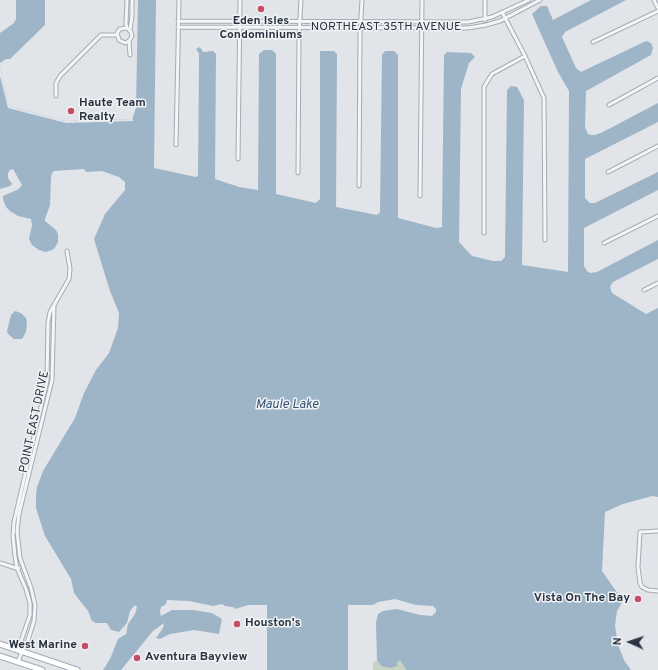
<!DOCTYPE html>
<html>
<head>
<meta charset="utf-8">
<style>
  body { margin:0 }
  #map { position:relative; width:658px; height:670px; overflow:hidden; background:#e1e4e9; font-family:Overpass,sans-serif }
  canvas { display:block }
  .north { position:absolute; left:610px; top:622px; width:40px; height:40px; -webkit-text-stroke:3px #f0f3f6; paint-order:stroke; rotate:273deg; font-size:11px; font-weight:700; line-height:16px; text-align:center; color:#2a333f }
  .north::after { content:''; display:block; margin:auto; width:14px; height:18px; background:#2a333f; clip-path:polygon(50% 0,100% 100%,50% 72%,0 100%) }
</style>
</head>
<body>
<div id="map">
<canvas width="658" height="670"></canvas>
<div class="north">N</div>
</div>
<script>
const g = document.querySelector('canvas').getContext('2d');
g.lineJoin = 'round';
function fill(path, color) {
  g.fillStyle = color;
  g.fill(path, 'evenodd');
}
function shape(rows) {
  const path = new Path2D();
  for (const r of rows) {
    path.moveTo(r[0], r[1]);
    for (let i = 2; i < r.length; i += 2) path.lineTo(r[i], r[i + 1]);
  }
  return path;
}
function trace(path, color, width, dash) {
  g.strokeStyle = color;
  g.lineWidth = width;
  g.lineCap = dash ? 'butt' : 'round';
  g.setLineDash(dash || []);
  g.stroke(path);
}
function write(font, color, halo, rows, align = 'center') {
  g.font = font + ' Overpass,sans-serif';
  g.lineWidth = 3;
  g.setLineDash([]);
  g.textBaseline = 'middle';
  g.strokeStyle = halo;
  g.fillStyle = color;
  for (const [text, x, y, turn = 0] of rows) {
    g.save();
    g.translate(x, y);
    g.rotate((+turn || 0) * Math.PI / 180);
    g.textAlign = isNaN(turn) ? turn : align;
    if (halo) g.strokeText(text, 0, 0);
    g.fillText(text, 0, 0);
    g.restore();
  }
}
fill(shape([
  [377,660,381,666,400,660,406,670,373,670,373,663]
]), '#c7d2c2');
fill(shape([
  [16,0,45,0,45,25,10,59,6,59,0,63,0,33,14,23,16,19],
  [138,0,156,0,154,168,196,177,198,175,199,63,199,53,196,49,200,47,203,52,213,51,216,54,215,179,239,187,258,190,259,54,264,50,272,50,276,54,276,194,316,203,320,199,320,51,334,51,337,54,336,207,377,215,380,212,382,55,385,51,394,51,398,55,398,218,436,228,442,227,444,55,447,52,471,53,475,57,469,63,461,89,459,242,472,256,493,261,501,261,505,257,507,90,511,86,517,87,524,100,522,265,568,272,569,91,558,72,532,14,541,6,547,6,553,20,591,0,626,0,565,32,562,37,576,68,581,72,646,41,651,43,653,48,651,55,586,91,585,127,588,134,591,135,595,135,601,133,658,103,658,122,585,159,585,198,590,203,595,203,658,172,658,190,584,228,584,266,587,271,590,273,597,272,658,240,658,259,613,282,610,287,612,293,646,314,658,308,658,497,652,496,623,504,605,512,602,571,623,601,617,611,615,626,618,645,624,660,631,670,406,670,400,660,397,662,397,666,391,668,381,666,377,660,376,623,378,614,383,611,397,609,420,615,432,616,436,612,436,609,433,606,416,605,395,599,378,602,373,605,348,605,348,670,267,670,267,605,248,605,235,609,233,607,225,606,222,604,213,606,189,601,167,600,166,604,161,607,160,611,161,616,172,610,193,610,212,613,222,619,219,634,194,630,170,634,160,639,156,638,163,628,164,623,153,631,121,670,103,670,110,659,118,639,126,634,128,624,135,614,137,607,135,605,130,611,127,623,119,632,111,630,107,623,96,623,92,621,88,611,74,593,71,579,45,536,36,508,36,495,37,487,43,471,75,418,84,393,96,370,109,353,118,328,119,313,110,291,94,239,105,214,125,190,125,182,119,177,102,171,86,172,84,169,54,171,52,173,51,178,50,205,45,219,45,221,56,230,58,234,58,242,54,249,46,252,39,250,32,245,29,239,32,225,31,219,18,216,10,211,6,207,3,199,3,196,19,189,22,185,13,169,10,170,8,173,8,178,12,184,10,186,0,189,0,67,9,106,65,121,132,119,136,108],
  [15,311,21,313,26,318,27,322,26,332,22,339,14,339,8,334,7,331,11,315]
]), '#9eb4c7');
fill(shape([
  [0,67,9,106,65,121,133,119,133,121,66,123,8,108,0,76]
]), '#e1e4e9');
const street = shape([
  [654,0,658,8],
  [502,12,525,56,544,98,545,240],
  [485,20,485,0],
  [178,21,468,22,492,17,529,0],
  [178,27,468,28,486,25,500,21,540,0],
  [127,28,126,24,127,0],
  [130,30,132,16,132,0],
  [129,41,125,43,119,40,117,33,120,29,127,28,131,32,132,36,129,41,130,55],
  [593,42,658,11],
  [56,96,56,83,60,76,101,35,117,35],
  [609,105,658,78],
  [176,145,179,0],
  [238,159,240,0],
  [608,172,658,146],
  [298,173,299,35,301,0],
  [359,186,360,34,362,0],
  [420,196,422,0],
  [484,233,484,87,492,74,525,56],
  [604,243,658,216],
  [644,290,658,283],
  [658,531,640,532,638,567,640,583,642,587,648,590,658,591],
  [0,563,16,568,19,568],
  [22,651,20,644,30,615,30,603,26,589,17,568,15,556,13,536,14,522,47,381,48,323,50,312,69,279,70,269,67,251],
  [18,662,22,651,26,646,34,621,35,605,31,588,20,558,17,531,19,514,52,380,54,305]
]);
const primary = shape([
  [0,644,77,670],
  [0,656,42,670]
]);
trace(street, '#a6abb3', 5);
trace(primary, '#a1a9b4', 7);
trace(street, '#f3f5f7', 3);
trace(primary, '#fff', 5);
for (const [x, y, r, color] of [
  [261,9,4,"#c64d66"],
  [71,111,4,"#c64d66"],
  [638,599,4,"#c64d66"],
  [237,624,4,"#c64d66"],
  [85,646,4,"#c64d66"],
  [137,658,4,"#c64d66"]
]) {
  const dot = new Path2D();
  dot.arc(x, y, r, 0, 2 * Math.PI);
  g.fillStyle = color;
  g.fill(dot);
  trace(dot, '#f0f3f6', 1.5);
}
write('bold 12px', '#2a333f', '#f0f3f6', [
  ["Eden Isles",261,22,"center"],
  ["Condominiums",261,36,"center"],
  ["Haute Team",79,104],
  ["Realty",79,118],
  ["Vista On The Bay",630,599,"right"],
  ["Houston's",245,624],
  ["West Marine",77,646,"right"],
  ["Aventura Bayview",145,658]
], 'left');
write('12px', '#2a333f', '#f0f3f6', [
  ["NORTHEAST 35TH AVENUE",386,28],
  ["POINT EAST DRIVE",35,422,-78]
]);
write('italic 13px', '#365471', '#f0f3f6', [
  ["Maule Lake",287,405]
]);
</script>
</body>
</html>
